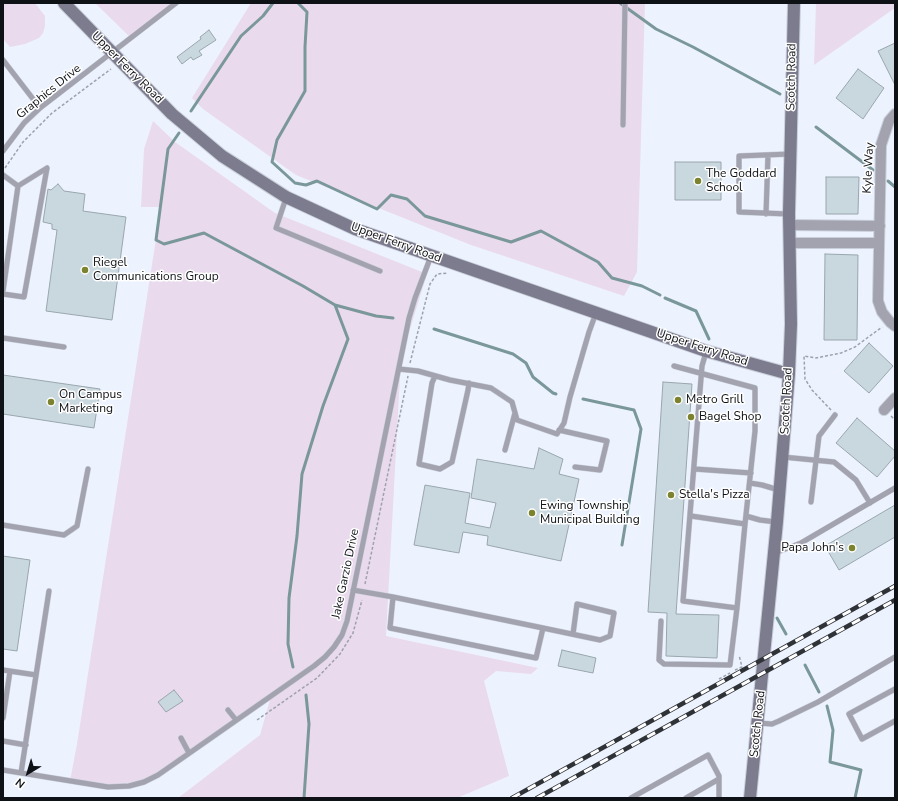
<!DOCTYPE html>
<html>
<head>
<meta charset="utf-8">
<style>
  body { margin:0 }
  #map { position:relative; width:898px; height:801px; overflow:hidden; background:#ecf3ff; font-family:"Nunito Sans",sans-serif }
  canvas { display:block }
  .frame { position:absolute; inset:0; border:4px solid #0e1115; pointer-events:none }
  .north { position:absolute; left:8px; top:753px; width:40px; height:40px; -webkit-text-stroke:3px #fff; paint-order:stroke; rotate:218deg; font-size:11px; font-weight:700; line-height:16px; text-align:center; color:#0e1115 }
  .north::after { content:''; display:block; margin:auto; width:14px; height:18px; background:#0e1115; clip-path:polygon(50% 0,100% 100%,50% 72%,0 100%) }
</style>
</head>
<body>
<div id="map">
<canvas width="898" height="801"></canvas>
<div class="frame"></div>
<div class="north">N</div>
</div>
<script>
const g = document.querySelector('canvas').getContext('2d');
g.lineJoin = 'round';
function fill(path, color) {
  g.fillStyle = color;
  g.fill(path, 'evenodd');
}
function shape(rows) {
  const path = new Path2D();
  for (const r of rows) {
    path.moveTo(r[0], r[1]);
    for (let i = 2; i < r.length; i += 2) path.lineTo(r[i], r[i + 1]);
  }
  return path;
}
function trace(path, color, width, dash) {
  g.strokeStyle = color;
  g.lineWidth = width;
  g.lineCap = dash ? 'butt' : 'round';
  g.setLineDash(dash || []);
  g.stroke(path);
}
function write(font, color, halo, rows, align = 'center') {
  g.font = font + ' "Nunito Sans",sans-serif';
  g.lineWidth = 3;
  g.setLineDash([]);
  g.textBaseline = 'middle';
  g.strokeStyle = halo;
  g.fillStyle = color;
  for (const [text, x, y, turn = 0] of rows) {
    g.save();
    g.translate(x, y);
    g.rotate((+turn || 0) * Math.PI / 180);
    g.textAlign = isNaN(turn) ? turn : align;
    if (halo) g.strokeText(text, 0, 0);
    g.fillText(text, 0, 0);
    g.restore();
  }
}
fill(shape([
  [3,3,35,3,45,16,45,26,43,33,39,38,25,44,10,47,3,39],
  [95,3,181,3,132,39],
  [251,3,645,3,637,272,624,296,471,245,296,175,203,109,192,98],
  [816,3,895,3,895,8,814,65],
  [153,121,175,142,275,213,427,274,401,358,386,636,538,668,531,674,496,671,484,681,509,776,457,798,178,798,260,735,270,700,152,780,102,789,70,781,77,744,161,207,141,207,144,149]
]), '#eadaed');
trace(shape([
  [298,3,307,12,305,47,305,91,277,140,272,162,295,183,306,185,317,181,377,209,391,195,407,199,425,216,511,242,541,231,598,262,612,278,642,286,660,295],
  [620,3,656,29,693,47,780,94],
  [191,111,241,36,263,16,273,3],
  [816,127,873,170],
  [179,133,168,149,156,240,164,244,204,233,303,286,335,305,348,339,323,406,302,474,297,536,289,598,288,644,293,667],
  [888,181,895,187],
  [665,298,696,311,709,339],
  [335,305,376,316,393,318],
  [434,329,513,354,526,363,533,377,553,393,556,394],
  [583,399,634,410,641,429,622,545],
  [777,618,786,634],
  [805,665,819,692],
  [827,706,833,730,830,762,861,770,855,798],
  [304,798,309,724,306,695]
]), '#7a979a', 3);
const building = shape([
  [209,30,216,40,199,51,202,55,193,60,191,57,182,64,177,57,201,39,200,37,209,30],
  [895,43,895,85,878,51,895,43],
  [858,69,884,88,863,119,836,98,858,69],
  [675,162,721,162,721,200,675,200,675,162],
  [826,177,859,177,858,214,826,214,826,177],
  [58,184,64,191,85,194,83,211,126,217,112,320,46,311,57,230,52,229,52,224,43,222,48,189,51,190,58,184],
  [825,254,858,255,857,340,824,340,825,254],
  [869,343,893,366,869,393,844,371,869,343],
  [3,375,100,389,94,428,3,414,3,375],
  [663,382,692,384,676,614,719,615,717,658,666,656,667,613,648,612,663,382],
  [857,418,895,451,895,456,877,477,836,443,857,418],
  [539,448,563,459,559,474,579,479,561,561,487,545,488,536,463,532,459,553,414,545,425,485,470,493,465,523,490,528,496,503,471,498,477,459,534,469,539,448],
  [895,505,895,537,839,570,825,546,895,505],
  [3,556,30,560,17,651,3,649,3,556],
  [562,650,596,658,593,673,558,666,562,650],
  [174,690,183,701,166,712,158,702,174,690]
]);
fill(building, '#c9d7de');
trace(building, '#99a6ad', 1);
const lane = shape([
  [3,60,40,108],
  [623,125,625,3],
  [3,151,24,123,40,108,176,3],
  [3,175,18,186],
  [286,198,276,228,380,271],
  [766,214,768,155],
  [788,214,739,212,739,156,790,154],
  [3,291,18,186,47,168,24,297,3,294],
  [3,338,64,347],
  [674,366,755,388,755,431,745,524],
  [399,369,418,371,450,380,491,388,512,402,517,420,557,434,564,423,570,397,589,332,596,313],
  [435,376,432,383,419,464,440,469,452,462,468,390,469,383],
  [559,430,607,441,600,470,575,467],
  [505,450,515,413],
  [783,457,834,462,856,480,870,503],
  [695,469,751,473],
  [750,483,762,485,779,490],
  [811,502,819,436,835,415],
  [691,516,745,524,737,608,683,601,702,366,706,352],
  [746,516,760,520,776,522],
  [3,525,64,535,77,526,88,469],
  [775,553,801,543,895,488],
  [353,590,393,597,543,628,536,658,390,628,393,597],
  [661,621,659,660,664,664,730,665,737,608],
  [543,628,600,640,610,636,614,613,577,604,573,634],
  [3,670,36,675],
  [895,689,849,714,862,739,895,721],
  [228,710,236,720],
  [3,718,10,671],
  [758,723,772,724,779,721,818,702,895,657],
  [181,738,189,753],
  [3,741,26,745],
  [3,770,108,787,129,786,144,782,158,775,314,666,325,657,334,647,342,635,347,621,409,318,415,298,431,256],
  [21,773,49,591],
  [631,798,708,755,719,776,719,798],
  [686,798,719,779]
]);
const street = shape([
  [895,114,889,121,881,145,878,301,882,312,890,322,895,326],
  [789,225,880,226],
  [790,243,879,243],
  [884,410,895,398]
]);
const secondary = shape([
  [64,3,172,114,222,156,286,197,355,229,706,351,789,374],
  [750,798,777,522,789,374,791,324,789,214,794,3]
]);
trace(lane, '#c8cfda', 6);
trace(street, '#c8cfda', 12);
trace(secondary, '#c8cfda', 14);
trace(shape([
  [5,168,23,142,52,113,111,69],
  [410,363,430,284,437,274,448,273],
  [831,410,812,390,805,379,804,356,816,358,841,353,855,347,882,327],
  [891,416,895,420],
  [365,584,408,376],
  [735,670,742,667,739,655],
  [719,679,730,673],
  [257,720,317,678,340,654,353,633,362,600]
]), '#9da2ac', 1.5, [3, 2]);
trace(lane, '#a3a2af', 5);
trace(street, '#a3a2af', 10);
trace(secondary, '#7d7b8e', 12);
const rail = shape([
  [512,798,895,586],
  [537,798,895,600]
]);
trace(rail, '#2f3338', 4.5);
trace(rail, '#fff', 3, [9]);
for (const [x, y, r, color] of [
  [698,181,4,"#7b832e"],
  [85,270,4,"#7b832e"],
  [678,400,4,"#7b832e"],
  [51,402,4,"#7b832e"],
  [691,417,4,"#7b832e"],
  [671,495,4,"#7b832e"],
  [532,513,4,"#7b832e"],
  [852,548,4,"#7b832e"]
]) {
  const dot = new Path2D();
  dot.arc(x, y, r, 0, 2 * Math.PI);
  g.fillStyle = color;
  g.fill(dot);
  trace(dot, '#fff', 1.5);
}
write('12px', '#0e1115', '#fff', [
  ["Upper Ferry Road",127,68,45],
  ["Scotch Road",792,77,-89],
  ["Graphics Drive",49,92,-39],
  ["Kyle Way",869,168,-87],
  ["Upper Ferry Road",396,243,20],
  ["Upper Ferry Road",702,348,18],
  ["Scotch Road",787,401,-87],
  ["Jake Garzio Drive",346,574,-78],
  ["Scotch Road",758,724,-84]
]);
write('12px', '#0e1115', '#fff', [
  ["The Goddard",706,174],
  ["School",706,188],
  ["Riegel",93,263],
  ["Communications Group",93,277],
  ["On Campus",59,395],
  ["Marketing",59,409],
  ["Metro Grill",686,400],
  ["Bagel Shop",699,417],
  ["Stella's Pizza",679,495],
  ["Ewing Township",540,506],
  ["Municipal Building",540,520],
  ["Papa John's",844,548,"right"]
], 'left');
</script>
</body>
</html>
